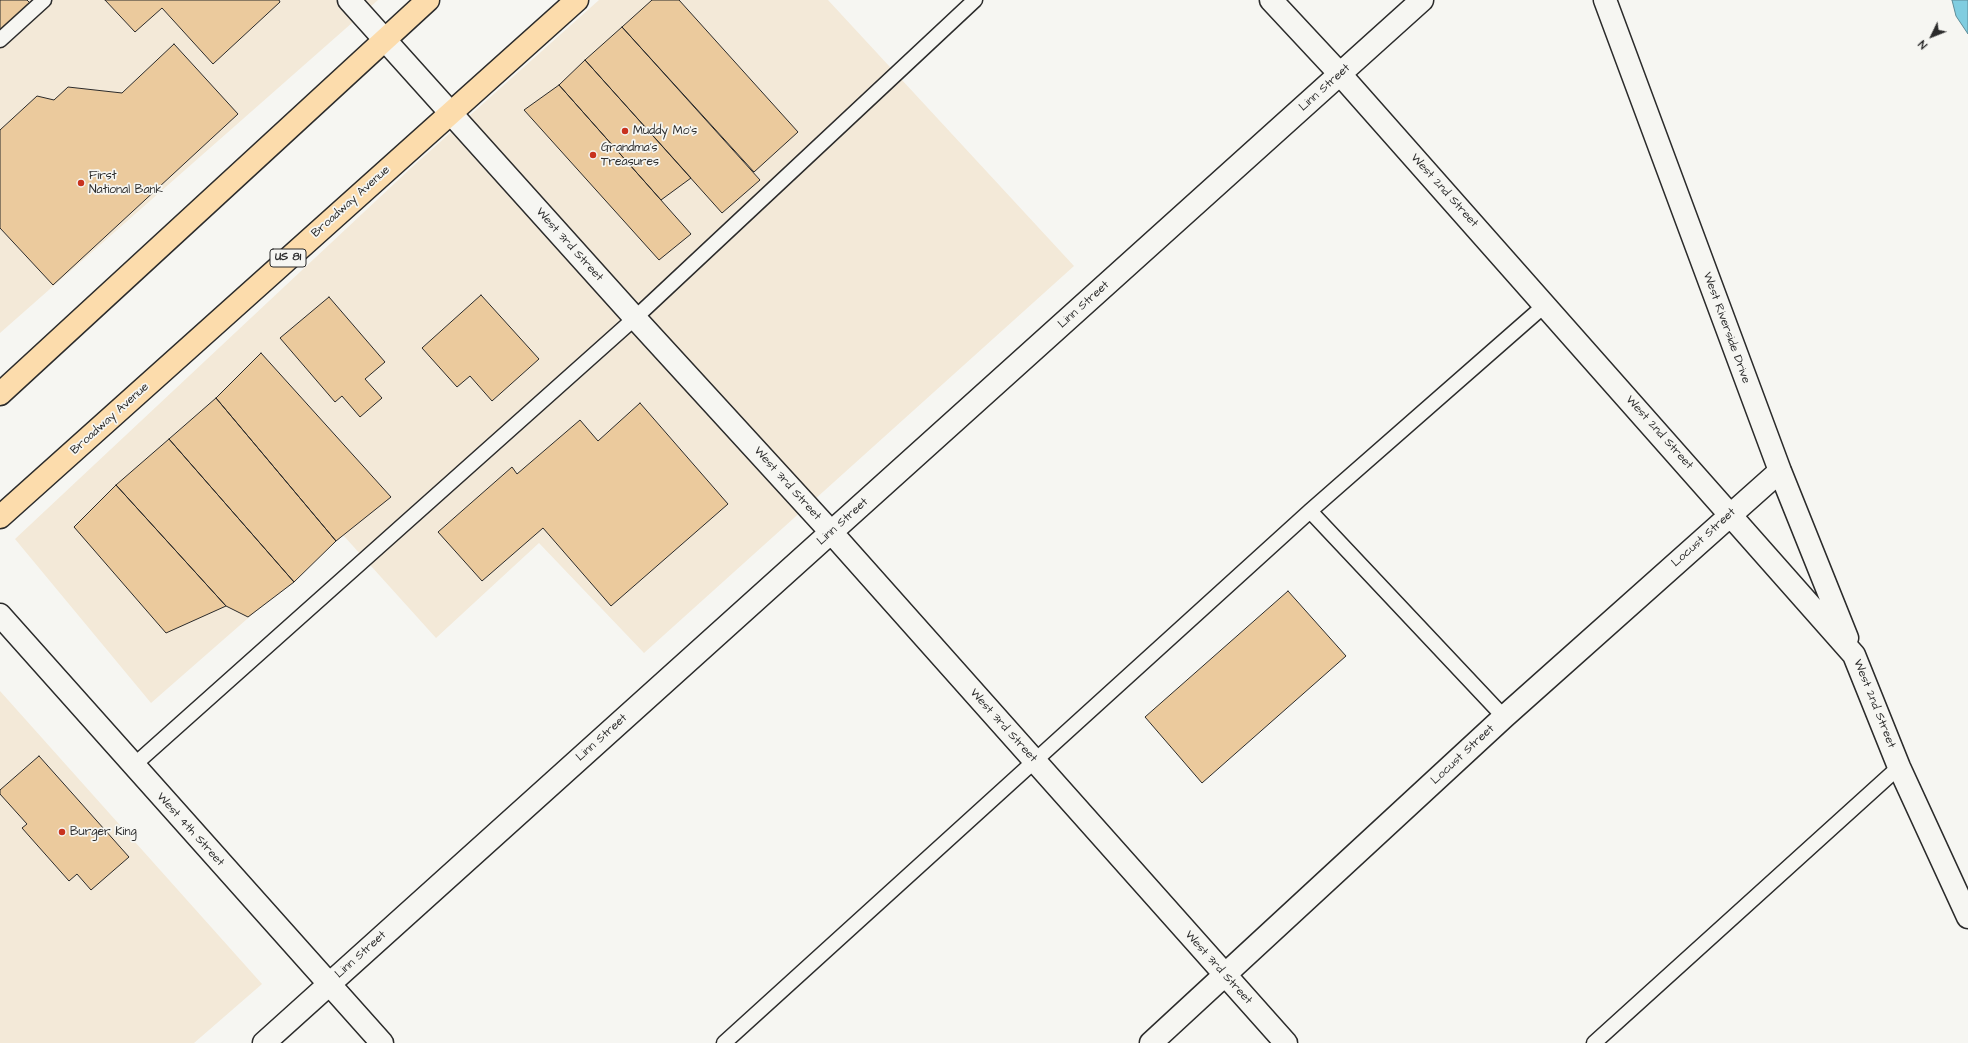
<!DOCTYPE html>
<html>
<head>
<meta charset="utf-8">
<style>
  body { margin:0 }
  #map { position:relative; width:1968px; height:1043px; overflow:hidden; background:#f6f6f2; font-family:"Architects Daughter",sans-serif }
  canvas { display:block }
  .north { position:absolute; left:1912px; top:16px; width:40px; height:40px; -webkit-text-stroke:3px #f6f6f2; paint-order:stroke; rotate:227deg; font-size:11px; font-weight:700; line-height:16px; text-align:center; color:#2b2b2b }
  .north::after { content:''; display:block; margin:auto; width:14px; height:18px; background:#2b2b2b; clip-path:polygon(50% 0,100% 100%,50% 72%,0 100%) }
</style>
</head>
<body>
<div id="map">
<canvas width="1968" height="1043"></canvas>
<div class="north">N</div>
</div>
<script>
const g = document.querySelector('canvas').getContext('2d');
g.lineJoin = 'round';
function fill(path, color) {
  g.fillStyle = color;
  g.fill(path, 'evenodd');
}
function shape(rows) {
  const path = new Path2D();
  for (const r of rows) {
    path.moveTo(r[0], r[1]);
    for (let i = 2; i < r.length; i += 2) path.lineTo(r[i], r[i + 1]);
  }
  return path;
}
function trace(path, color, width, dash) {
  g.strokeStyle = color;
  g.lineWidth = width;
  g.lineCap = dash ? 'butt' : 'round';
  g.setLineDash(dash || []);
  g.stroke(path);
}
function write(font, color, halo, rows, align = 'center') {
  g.font = font + ' "Architects Daughter",sans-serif';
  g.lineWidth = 3.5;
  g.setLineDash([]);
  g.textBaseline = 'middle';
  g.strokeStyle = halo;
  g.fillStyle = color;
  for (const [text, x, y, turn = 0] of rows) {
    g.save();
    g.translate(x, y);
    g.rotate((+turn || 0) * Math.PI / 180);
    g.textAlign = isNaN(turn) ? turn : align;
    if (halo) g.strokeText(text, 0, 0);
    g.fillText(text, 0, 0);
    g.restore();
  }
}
fill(shape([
  [0,0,378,0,0,333],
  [599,0,828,0,1074,266,644,653,539,543,436,638,343,535,151,703,15,539,411,168],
  [0,691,262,984,194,1043,0,1043]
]), '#f3e9d8');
const water = shape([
  [1952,0,1968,0,1968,34,1956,16,1952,0]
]);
fill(water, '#80cde0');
trace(water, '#5e8c98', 1);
const building = shape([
  [0,0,27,0,32,5,0,34,0,0],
  [105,0,279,0,280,2,213,64,162,8,135,32,105,0],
  [652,0,679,0,798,132,754,172,622,27,652,0],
  [622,27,760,180,722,213,585,60,622,27],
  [174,44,238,114,53,285,0,228,0,130,37,96,54,100,68,87,122,93,174,44],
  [585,60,691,178,661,200,559,85,585,60],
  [559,85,691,234,659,260,524,110,559,85],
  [481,295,539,359,492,401,470,376,457,387,422,348,481,295],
  [329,297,385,362,365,379,382,398,360,417,342,396,335,402,280,338,329,297],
  [261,353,391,497,336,541,216,398,261,353],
  [216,398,336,541,294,582,169,439,216,398],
  [640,403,728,504,611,606,543,528,482,581,438,532,512,467,517,474,580,420,598,441,640,403],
  [169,439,294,582,248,617,226,606,116,485,169,439],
  [116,485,226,606,166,633,74,527,116,485],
  [1288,591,1346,656,1202,783,1145,717,1288,591],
  [39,756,129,857,91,890,77,874,69,881,22,828,27,824,0,794,0,790,39,756]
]);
fill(building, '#ebca9d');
trace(building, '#2b2b2b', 1);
const service = shape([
  [0,40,44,0],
  [1310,511,1504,717],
  [133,766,635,318,975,0],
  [724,1043,1310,511,1545,305],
  [1594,1043,1899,767]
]);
const minor = shape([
  [349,0,635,318,831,532,1286,1043],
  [1271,0,1340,74,1854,655,1899,767,1968,917],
  [1605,0,1780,471,1847,638],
  [264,1043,1422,0],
  [1151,1043,1504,717,1780,471]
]);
const secondary = shape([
  [0,615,382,1043]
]);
const trunk = shape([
  [0,394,428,0],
  [0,517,577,0]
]);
trace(service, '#2b2b2b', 17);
trace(minor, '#2b2b2b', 25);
trace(secondary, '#2b2b2b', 25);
trace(trunk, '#2b2b2b', 25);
trace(service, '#f6f6f2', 14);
trace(minor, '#f6f6f2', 22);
trace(secondary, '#f6f6f2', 22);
trace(trunk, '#fcdcac', 22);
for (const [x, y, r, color] of [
  [625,131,4,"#c8321e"],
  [593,155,4,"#c8321e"],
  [81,183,4,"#c8321e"],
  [62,832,4,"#c8321e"]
]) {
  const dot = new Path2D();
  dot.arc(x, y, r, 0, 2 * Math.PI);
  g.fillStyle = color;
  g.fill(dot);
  trace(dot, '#f6f6f2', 1.5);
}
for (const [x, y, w] of [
  [288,258,36]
]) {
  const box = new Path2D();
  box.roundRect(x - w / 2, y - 9, w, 18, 3);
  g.fillStyle = '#f6f6f2';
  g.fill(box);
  trace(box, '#2b2b2b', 1);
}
write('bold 11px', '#2b2b2b', null, [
  ["US 81",288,258]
]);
write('12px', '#2b2b2b', '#f6f6f2', [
  ["Linn Street",1325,88,-42],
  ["West 2nd Street",1444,191,48],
  ["Broadway Avenue",351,202,-42],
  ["West 3rd Street",569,245,48],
  ["Linn Street",1084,305,-42],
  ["West Riverside Drive",1726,328,70],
  ["Broadway Avenue",110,419,-42],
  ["West 2nd Street",1659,433,48],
  ["West 3rd Street",787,484,48],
  ["Linn Street",843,522,-42],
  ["Locust Street",1704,538,-42],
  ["West 2nd Street",1874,704,68],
  ["West 3rd Street",1003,726,48],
  ["Linn Street",602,738,-42],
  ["Locust Street",1463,755,-43],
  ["West 4th Street",190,830,48],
  ["Linn Street",361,955,-42],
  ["West 3rd Street",1218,968,48]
]);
write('12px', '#2b2b2b', '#f6f6f2', [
  ["Muddy Mo's",633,131],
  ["Grandma's",601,148],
  ["Treasures",601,162],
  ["First",89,176],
  ["National Bank",89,190],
  ["Burger King",70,832]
], 'left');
</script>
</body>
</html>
